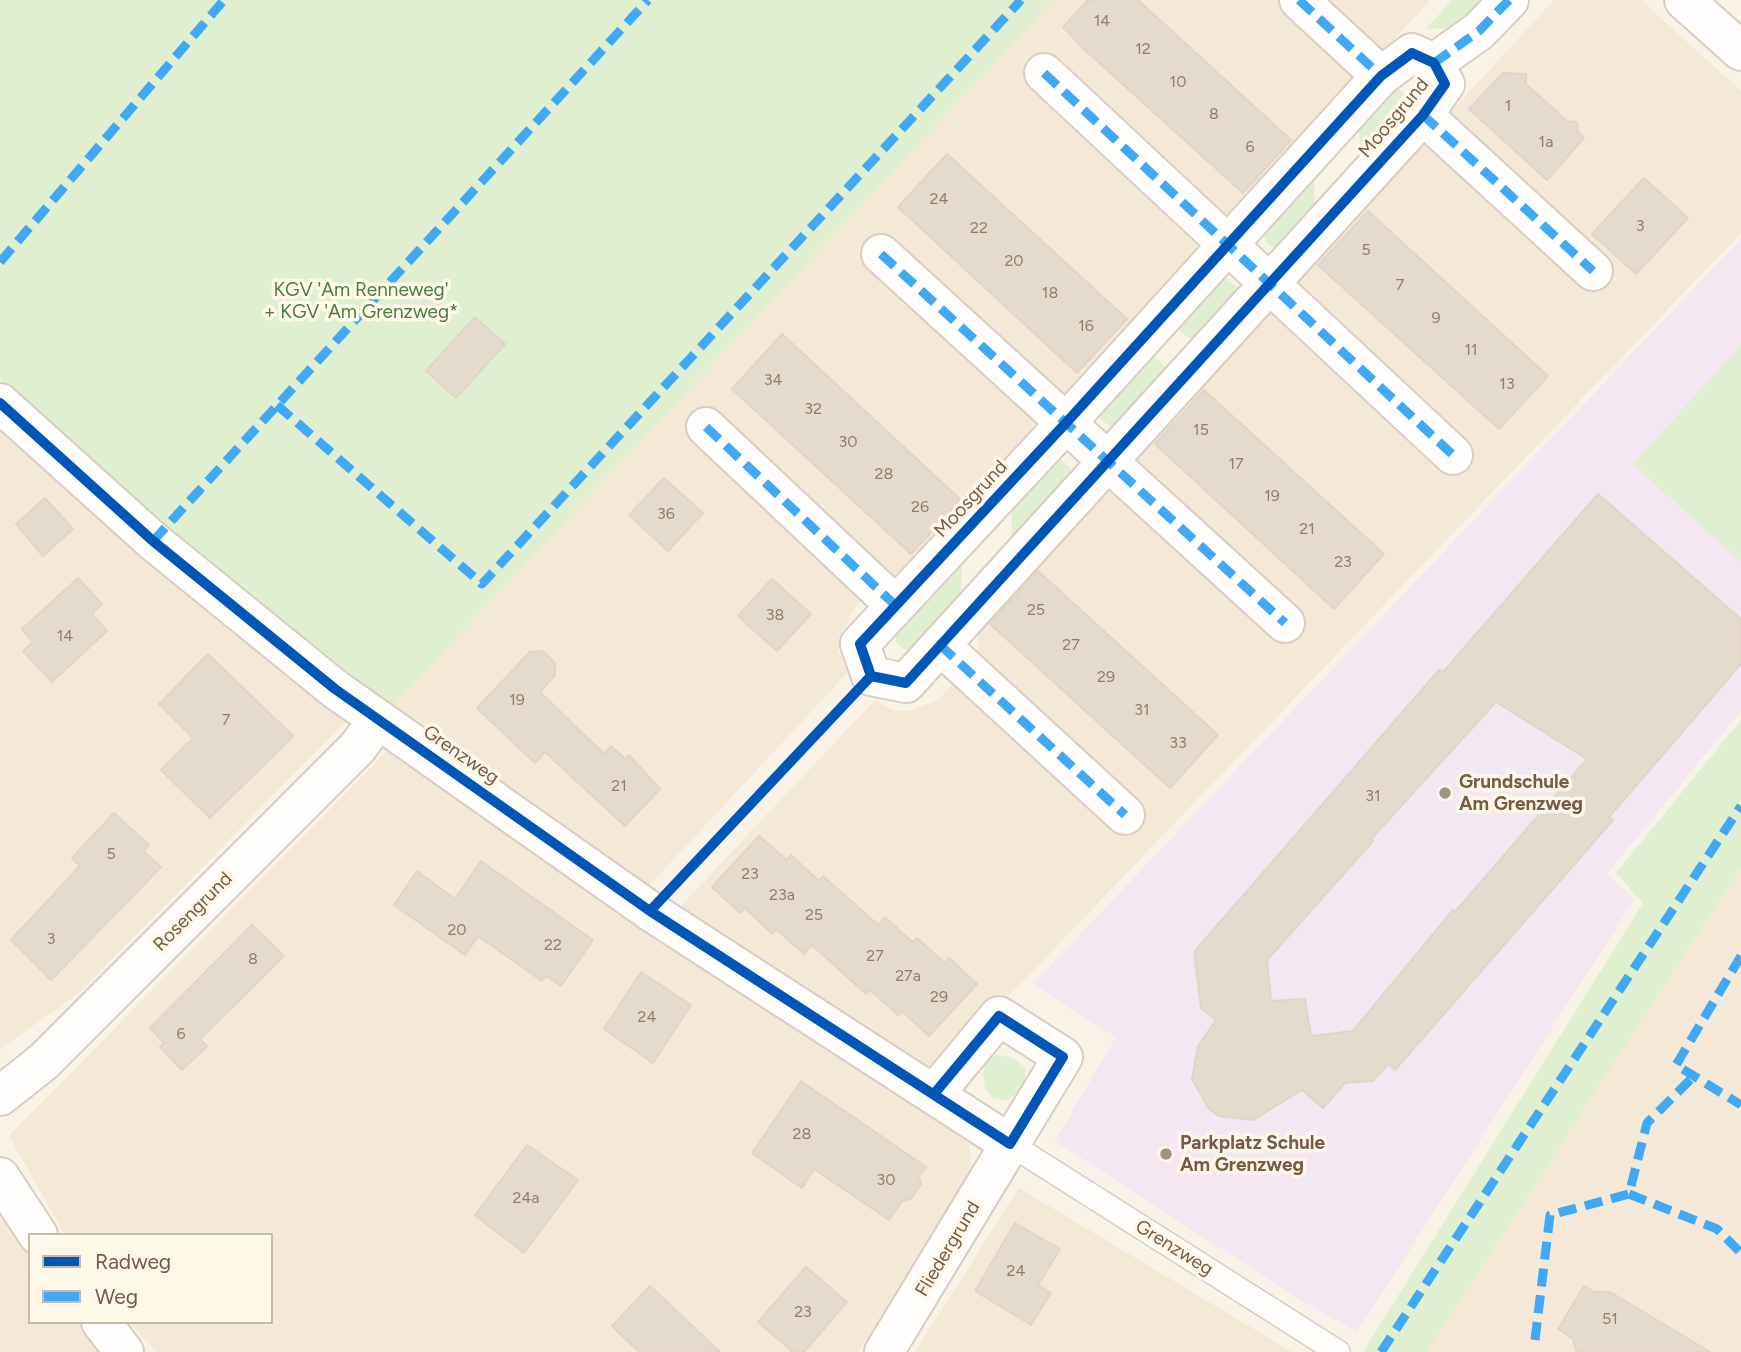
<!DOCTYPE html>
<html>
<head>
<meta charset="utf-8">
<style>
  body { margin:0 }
  #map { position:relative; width:1741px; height:1352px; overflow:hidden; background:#f8f2e7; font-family:Figtree,sans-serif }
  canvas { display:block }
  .legend { position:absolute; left:28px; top:1233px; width:245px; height:91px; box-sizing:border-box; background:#fff8e9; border:2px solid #c9b9a8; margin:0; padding:9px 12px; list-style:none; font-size:21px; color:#775b46 }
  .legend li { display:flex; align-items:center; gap:14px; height:35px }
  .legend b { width:35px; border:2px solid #c9b9a8 }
</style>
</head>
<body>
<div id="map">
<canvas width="1741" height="1352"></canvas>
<ul class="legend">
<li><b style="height:9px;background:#0057b8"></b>Radweg</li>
<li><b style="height:9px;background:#3fa9f5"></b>Weg</li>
</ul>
</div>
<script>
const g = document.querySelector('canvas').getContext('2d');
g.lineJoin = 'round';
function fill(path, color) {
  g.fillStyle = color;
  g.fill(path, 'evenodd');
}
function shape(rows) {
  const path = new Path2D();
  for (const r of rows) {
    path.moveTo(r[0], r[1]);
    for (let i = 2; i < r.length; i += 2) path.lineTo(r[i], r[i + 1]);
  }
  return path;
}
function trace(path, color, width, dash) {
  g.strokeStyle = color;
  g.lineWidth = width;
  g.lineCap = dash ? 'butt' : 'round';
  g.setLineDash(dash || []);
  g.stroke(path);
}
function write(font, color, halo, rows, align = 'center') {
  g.font = font + ' Figtree,sans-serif';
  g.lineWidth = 7;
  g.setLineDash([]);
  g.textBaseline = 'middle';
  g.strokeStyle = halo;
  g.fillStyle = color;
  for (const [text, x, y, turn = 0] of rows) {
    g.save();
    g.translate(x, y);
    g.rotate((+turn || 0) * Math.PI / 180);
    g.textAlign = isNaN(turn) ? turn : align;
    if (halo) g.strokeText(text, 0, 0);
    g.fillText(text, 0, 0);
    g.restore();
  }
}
fill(shape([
  [1054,0,1430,0,911,572,885,577,862,597,841,632,838,651,849,671,646,889,392,707],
  [1554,0,1641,0,1741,91,1741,233,932,1076,677,910,875,700,894,711,912,710,938,700,979,654,977,627],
  [0,425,203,607,346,721,78,994,0,1049],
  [388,750,638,928,968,1139,973,1175,858,1352,157,1352,128,1322,271,1322,271,1235,65,1235,9,1136],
  [1741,868,1741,1352,1427,1352],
  [1019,1188,1292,1352,915,1352],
  [0,1204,30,1252,30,1322,78,1322,103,1352,0,1352]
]), '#f4e9d7');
fill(shape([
  [1741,239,1741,711,1607,874,1634,900,1357,1332,1297,1298,1055,1141,1116,1037,1033,984]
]), '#f5e7f1');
fill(shape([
  [0,0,1054,0,392,707,165,528,0,378],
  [1452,0,1483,0,1452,28,1426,29],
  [1399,89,1409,97,1409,108,1361,163,1359,122,1390,90],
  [1314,175,1315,213,1281,248,1273,247,1265,241,1264,233],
  [1226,279,1236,287,1235,297,1193,342,1174,325,1215,282],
  [1741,345,1741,562,1633,464],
  [1149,352,1169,370,1121,424,1110,426,1101,420,1100,407],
  [1059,458,1070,468,1071,481,1012,542,1011,500],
  [962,557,961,597,914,649,903,649,896,642,896,631],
  [1741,720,1741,868,1427,1352,1363,1352,1643,903,1616,873],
  [996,1055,1011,1057,1025,1067,1027,1082,1016,1095,1006,1100,993,1098,985,1088,983,1074,986,1062]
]), '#e0efd0');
const building = shape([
  [1088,0,1138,0,1291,140,1243,193,1086,51,1063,27,1088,0],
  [1503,73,1526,74,1526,84,1567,121,1577,122,1578,132,1584,138,1547,180,1469,109,1503,73],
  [947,154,1127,319,1077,373,898,207,947,154],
  [1644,178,1688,218,1636,274,1592,234,1644,178],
  [1368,211,1548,376,1499,429,1318,265,1368,211],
  [475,317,505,344,456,398,426,371,475,317],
  [782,334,961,500,911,554,732,389,782,334],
  [1204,390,1384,554,1334,609,1155,444,1204,390],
  [664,478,703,513,668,551,629,515,664,478],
  [1598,494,1741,619,1741,664,1609,817,1613,820,1395,1070,1388,1064,1373,1081,1345,1083,1323,1108,1302,1090,1253,1120,1219,1116,1209,1109,1192,1079,1198,1046,1216,1020,1201,1008,1194,952,1439,670,1443,672,1598,494],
  [1496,702,1587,759,1455,912,1453,910,1353,1031,1311,1036,1305,999,1271,1001,1267,960,1373,841,1371,839,1496,702],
  [45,498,73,529,43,556,16,524,45,498],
  [1038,571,1218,735,1170,788,990,624,1038,571],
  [78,578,102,604,92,614,107,631,52,682,23,651,33,642,22,629,78,578],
  [772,579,811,614,777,651,738,616,772,579],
  [543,651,555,663,555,675,540,692,604,754,611,746,625,759,629,755,660,789,625,826,545,752,535,763,477,708,530,652,543,651],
  [208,654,293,736,210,818,161,770,193,738,159,704,208,654],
  [114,813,149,845,143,851,161,867,51,980,11,940,80,866,72,858,114,813],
  [759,836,787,860,791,855,819,881,823,876,878,925,885,917,912,942,917,938,945,963,949,958,977,984,929,1036,902,1011,898,1015,870,990,866,994,812,945,804,954,776,929,772,934,745,908,740,913,712,887,759,836],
  [481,861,593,940,561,986,546,976,542,981,478,936,465,955,394,905,417,871,455,899,481,861],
  [252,925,284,956,200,1039,207,1046,182,1070,160,1047,164,1043,150,1028,252,925],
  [641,972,691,1005,653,1063,604,1029,641,972],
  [801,1081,926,1167,919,1176,921,1184,911,1199,902,1201,889,1220,814,1169,802,1188,752,1153,801,1081],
  [527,1145,578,1180,524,1253,475,1215,527,1145],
  [1015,1223,1060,1249,1038,1285,1051,1293,1031,1325,975,1291,1015,1223],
  [806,1267,847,1302,804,1352,793,1352,758,1322,806,1267],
  [650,1286,720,1352,639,1352,612,1326,650,1286],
  [1584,1286,1594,1292,1610,1292,1710,1352,1576,1352,1573,1339,1558,1329,1584,1286]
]);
fill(building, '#e4dace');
trace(building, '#e1d5c9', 2);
const lane = shape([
  [1010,1144,1338,1352]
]);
const street = shape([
  [1299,0,1381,76],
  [1684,0,1741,51],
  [1412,53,1434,63,1445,84,1423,115,906,683,871,676,860,644,1065,424,1381,76,1412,53],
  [1434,63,1479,31,1509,0],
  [1044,73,1453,455],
  [1423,115,1593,271],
  [881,254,1285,623],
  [0,403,153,541,335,689,650,911,1010,1144,1063,1057,999,1016,934,1094],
  [706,427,895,605],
  [940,645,1125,815],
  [0,1096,43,1062,358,747,378,719],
  [0,1177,38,1235],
  [101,1322,124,1352],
  [884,1352,1010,1144]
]);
trace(lane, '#d7cdc2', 26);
trace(street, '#d7cdc2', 42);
trace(lane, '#fefdfb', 23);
trace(street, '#fefdfb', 38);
trace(shape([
  [1299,0,1381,76],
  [1434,63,1479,31,1509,0],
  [1044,73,1453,455],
  [1423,115,1593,271],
  [881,254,1285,623],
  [0,262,224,0],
  [277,405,482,584,1021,0],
  [706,427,895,605],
  [153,541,648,0],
  [940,645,1125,815],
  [1741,956,1676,1065,1741,1105],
  [1629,1194,1717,1229,1741,1253],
  [1535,1340,1550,1215,1629,1194,1647,1123,1694,1076],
  [1381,1352,1741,806]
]), '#3fa9f5', 9, [18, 9]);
trace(shape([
  [1412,53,1434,63,1445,84,1423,115,906,683,871,676,860,644,1065,424,1381,76,1412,53],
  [0,403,153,541,335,689,650,911,1010,1144,1063,1057,999,1016,934,1094],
  [650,911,871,676]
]), '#0057b8', 10);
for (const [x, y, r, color] of [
  [1445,793,7,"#a4907e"],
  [1166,1154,7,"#a4907e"]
]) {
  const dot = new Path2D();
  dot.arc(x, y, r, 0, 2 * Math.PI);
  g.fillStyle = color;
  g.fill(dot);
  trace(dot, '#fff8e9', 2.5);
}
write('16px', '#947d6a', null, [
  ["14",1102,21],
  ["12",1143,49],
  ["10",1178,82],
  ["1",1508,106],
  ["8",1214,114],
  ["1a",1546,142],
  ["6",1250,147],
  ["24",939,199],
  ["3",1640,226],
  ["22",979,228],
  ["5",1366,250],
  ["20",1014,261],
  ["7",1400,285],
  ["18",1050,293],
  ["9",1436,318],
  ["16",1086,326],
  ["11",1471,350],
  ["34",773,380],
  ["13",1507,384],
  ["32",813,409],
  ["15",1201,430],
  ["30",848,442],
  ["17",1236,464],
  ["28",884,474],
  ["19",1272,496],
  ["26",920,507],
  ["36",666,514],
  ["21",1307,529],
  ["23",1343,562],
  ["25",1036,610],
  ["38",775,615],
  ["14",65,636],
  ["27",1071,645],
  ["29",1106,677],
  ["19",517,700],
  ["31",1142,710],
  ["7",226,720],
  ["33",1178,743],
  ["21",619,786],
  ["31",1373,796],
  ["5",111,854],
  ["23",750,874],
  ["23a",782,895],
  ["25",814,915],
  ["20",457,930],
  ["3",51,939],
  ["22",553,945],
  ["27",875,956],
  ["8",253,959],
  ["27a",908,976],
  ["29",939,997],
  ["24",647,1017],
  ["6",181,1034],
  ["28",802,1134],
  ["30",886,1180],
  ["24a",526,1198],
  ["24",1016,1271],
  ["23",803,1312],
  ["51",1610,1319]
]);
write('19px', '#775b46', '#fff8e9', [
  ["Moosgrund",1394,118,-50],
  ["Moosgrund",971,499,-47],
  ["Grenzweg",461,755,35],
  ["Rosengrund",193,912,-45],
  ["Grenzweg",1174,1248,32],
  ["Fliedergrund",948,1249,-59]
]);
write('19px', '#4b7e3d', '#fff8e9', [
  ["KGV 'Am Renneweg'",361,290],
  ["+ KGV 'Am Grenzweg*",361,312]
]);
write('bold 19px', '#775b46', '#fff8e9', [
  ["Grundschule",1459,782],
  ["Am Grenzweg",1459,804],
  ["Parkplatz Schule",1180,1143],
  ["Am Grenzweg",1180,1165]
], 'left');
</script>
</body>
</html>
